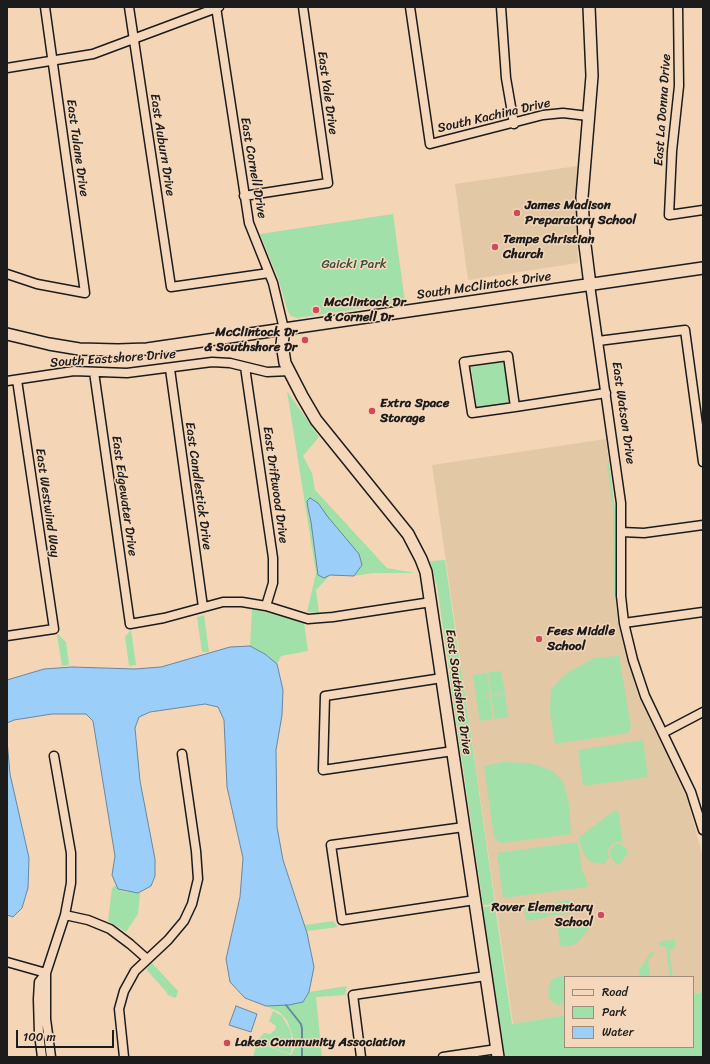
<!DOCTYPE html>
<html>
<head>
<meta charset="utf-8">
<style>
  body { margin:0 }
  #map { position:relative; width:710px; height:1064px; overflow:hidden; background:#f4d6b6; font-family:Sriracha,sans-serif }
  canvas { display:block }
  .frame { position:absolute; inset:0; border:8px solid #1c1c1c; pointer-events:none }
  .legend { position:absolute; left:564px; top:976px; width:130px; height:72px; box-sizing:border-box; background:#f5d8bb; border:1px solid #9e8d7b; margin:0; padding:5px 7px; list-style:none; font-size:12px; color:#1c1c1c }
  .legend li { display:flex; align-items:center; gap:8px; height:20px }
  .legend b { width:20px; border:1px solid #9e8d7b }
  .scale { position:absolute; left:16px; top:1030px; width:98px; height:18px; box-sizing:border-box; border:2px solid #1c1c1c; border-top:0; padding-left:5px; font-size:12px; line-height:14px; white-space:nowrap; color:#1c1c1c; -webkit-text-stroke:3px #f5d8bb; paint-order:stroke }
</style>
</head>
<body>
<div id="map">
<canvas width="710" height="1064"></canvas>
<div class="frame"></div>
<ul class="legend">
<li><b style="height:5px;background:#f5d8bb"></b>Road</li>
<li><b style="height:11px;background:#a1e0a9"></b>Park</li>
<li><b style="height:11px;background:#9bcef9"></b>Water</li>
</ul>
<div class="scale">100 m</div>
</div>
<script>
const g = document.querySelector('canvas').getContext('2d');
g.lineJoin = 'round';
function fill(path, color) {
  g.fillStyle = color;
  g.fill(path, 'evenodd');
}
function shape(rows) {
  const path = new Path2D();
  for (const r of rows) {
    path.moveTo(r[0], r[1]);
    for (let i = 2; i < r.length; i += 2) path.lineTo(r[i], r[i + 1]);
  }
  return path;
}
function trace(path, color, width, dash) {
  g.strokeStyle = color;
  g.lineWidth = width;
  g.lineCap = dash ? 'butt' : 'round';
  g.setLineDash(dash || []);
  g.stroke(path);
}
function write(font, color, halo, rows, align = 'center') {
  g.font = font + ' Sriracha,sans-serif';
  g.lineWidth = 3;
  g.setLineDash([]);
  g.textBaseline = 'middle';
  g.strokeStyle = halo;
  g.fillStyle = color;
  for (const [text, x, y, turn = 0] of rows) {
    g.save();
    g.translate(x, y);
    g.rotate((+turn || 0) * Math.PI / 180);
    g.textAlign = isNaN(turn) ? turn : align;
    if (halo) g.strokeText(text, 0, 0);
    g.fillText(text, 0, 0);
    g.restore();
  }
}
fill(shape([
  [577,166,576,192,578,263,468,280,455,184],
  [606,439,615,509,614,576,616,605,624,646,638,695,687,798,703,857,703,992,693,993,693,977,565,977,565,1015,513,1024,432,465]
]), '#e3c8a6');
fill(shape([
  [393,214,405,302,297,318,291,316,288,312,278,278,260,234],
  [504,362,510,403,477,408,471,367],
  [287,391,319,437,303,456,312,473,315,490,387,568,415,573,373,573,354,576,330,575,316,590,319,613,307,612,316,573],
  [607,463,609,463,615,509,616,595,614,595,613,511],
  [445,560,460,664,449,669,437,586,430,561],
  [252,608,304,623,308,651,281,656,277,664,265,654,250,646],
  [204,615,209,652,202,652,197,617],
  [131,630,136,665,129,666,125,637],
  [58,634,66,642,69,665,62,666,57,635],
  [619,656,631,727,628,733,555,744,550,713,551,690,564,675,594,658],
  [461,666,495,904,483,905,449,672],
  [501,671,505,693,491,695,488,672],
  [487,673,490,696,476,698,473,675],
  [505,694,508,717,495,719,491,696],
  [490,697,493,719,480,721,476,698],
  [643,740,648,777,583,786,578,750],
  [503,762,530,763,553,771,564,783,569,805,571,834,501,843,494,838,484,766],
  [615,810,618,811,623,843,618,841,610,846,608,851,609,858,605,864,590,862,587,859,582,850,579,837],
  [578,842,582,870,588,884,587,887,503,898,497,853],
  [619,843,627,849,628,853,620,864,617,865,611,857,610,852,613,846],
  [116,885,122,891,140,893,138,914,126,932,108,921,112,888],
  [569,900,572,913,549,916,547,904],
  [546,904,548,917,526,921,524,908],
  [495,906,512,1024,565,1015,565,1047,693,1047,693,993,703,992,703,1057,505,1057,483,907],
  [569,920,578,920,589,929,576,944,563,947,560,945,558,928,562,923],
  [333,921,338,927,307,931,305,925],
  [675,940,675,947,669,951,673,977,670,977,666,948,658,944,662,941],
  [652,951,654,951,654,954,648,960,650,977,639,977,640,968],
  [152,963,178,991,176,998,167,995,168,994,146,969],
  [564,975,569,977,565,977,565,1004,557,1005,549,999,548,989,552,979],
  [347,986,345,995,316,997,322,1057,253,1057,257,1043,291,1055,294,1049,294,1040,287,1020,279,1012,266,1006,289,1005,303,1002,309,992],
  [273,1011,282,1016,290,1030,293,1045,290,1054,258,1043,259,1038,264,1033,270,1034,275,1030,276,1026,269,1021]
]), '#a1e0a9');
const water = shape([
  [310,498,318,503,328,517,359,554,362,565,354,576,330,575,324,578,318,575,311,522,308,508,307,501,310,498],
  [250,646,265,654,277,664,283,690,282,715,276,750,277,827,283,860,307,933,314,967,309,992,303,1002,289,1005,266,1006,245,998,230,982,226,959,240,897,243,858,227,787,224,720,218,707,205,704,150,712,139,717,135,728,140,781,155,859,155,876,151,886,138,893,118,889,112,875,115,856,93,721,86,714,52,714,14,720,7,723,7,680,44,669,72,667,135,669,161,667,230,647,250,646],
  [7,740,10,774,29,858,28,888,22,908,13,917,7,915,7,740],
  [236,1006,257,1014,251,1032,229,1025,236,1006]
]);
fill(water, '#9bcef9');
trace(water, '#6887a1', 1);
trace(shape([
  [286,1005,301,1024,302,1029,302,1057]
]), '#6887a1', 2);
const street = shape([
  [129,7,171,287,269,273],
  [216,7,249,223,273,283,284,329],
  [410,7,430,144,543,115,563,113,588,116],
  [501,7,506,78,514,124],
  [678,7,679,86,672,151,669,215,703,210],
  [7,68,93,54,219,7],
  [244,196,328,183,303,7],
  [7,274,37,284,85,293,45,7],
  [590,285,621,503,621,596,624,623,633,660,645,696,691,792,703,830],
  [598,341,685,330,703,462],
  [508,356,515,407,472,413,464,362,508,356],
  [245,367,273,558,273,583,266,606],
  [170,369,203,607],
  [94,372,130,624,164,618,223,602,242,602,266,606,308,619,333,617,431,602],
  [7,381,74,371,127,373,212,362,230,363,267,372,290,371],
  [515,407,606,393],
  [622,532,644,533,703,525],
  [624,623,703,612],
  [7,636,54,629,17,380],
  [442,678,325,696,323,770,453,751],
  [663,733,703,712],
  [464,827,331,845,342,920,475,900],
  [65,915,88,920,110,929,130,944,147,959],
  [7,962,46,973],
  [42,1057,39,1034,38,999,39,982,46,973],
  [51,1057,46,1019,46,973,65,915,71,883,71,853,54,756],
  [124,1057,119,1009,124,991,135,971,168,940,184,921,192,904,198,879,196,851,182,754],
  [361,1057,353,995,486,976],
  [443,1057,497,1049]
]);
const secondary = shape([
  [589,7,592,76,582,197,584,237,590,285],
  [284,329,282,344,285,363,302,396,316,420,408,534,421,559,426,572,498,1057],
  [7,334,49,344,79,349,118,350,147,349,703,268]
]);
trace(street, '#1c1c1c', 11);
trace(secondary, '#1c1c1c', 14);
trace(street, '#f5d8bb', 8);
trace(secondary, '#f5d8bb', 11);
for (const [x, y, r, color] of [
  [517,213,4,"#d1495b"],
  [495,247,4,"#d1495b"],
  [316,310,4,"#d1495b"],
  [305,340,4,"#d1495b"],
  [372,411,4,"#d1495b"],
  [539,639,4,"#d1495b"],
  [601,915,4,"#d1495b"],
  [227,1043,4,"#d1495b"]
]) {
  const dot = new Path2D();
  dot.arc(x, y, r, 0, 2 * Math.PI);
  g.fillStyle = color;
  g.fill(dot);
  trace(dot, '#f5d8bb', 1.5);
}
write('13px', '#1c1c1c', '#f5d8bb', [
  ["East Yale Drive",327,93,82],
  ["East La Donna Drive",663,110,-86],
  ["South Kachina Drive",494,116,-13],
  ["East Auburn Drive",162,145,81],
  ["East Tulane Drive",77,148,82],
  ["East Cornell Drive",253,168,80],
  ["South McClintock Drive",484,286,-8],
  ["South Eastshore Drive",113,359,-4],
  ["East Watson Drive",623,413,82],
  ["East Driftwood Drive",275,485,82],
  ["East Candlestick Drive",198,486,82],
  ["East Edgewater Drive",124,496,82],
  ["East Westwind Way",47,503,82],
  ["East Southshore Drive",458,692,82]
]);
write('bold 13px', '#1c1c1c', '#f5d8bb', [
  ["James Madison",525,206],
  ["Preparatory School",525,221],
  ["Tempe Christian",503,240],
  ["Church",503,255],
  ["McClintock Dr",324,303],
  ["& Cornell Dr",324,318],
  ["McClintock Dr",297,333,"right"],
  ["& Southshore Dr",297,348,"right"],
  ["Extra Space",380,404],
  ["Storage",380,419],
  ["Fees Middle",547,632],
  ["School",547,647],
  ["Rover Elementary",593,908,"right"],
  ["School",593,923,"right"],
  ["Lakes Community Association",235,1043]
], 'left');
write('13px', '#3d4d3f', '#f5d8bb', [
  ["Gaicki Park",354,265]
]);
</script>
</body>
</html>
